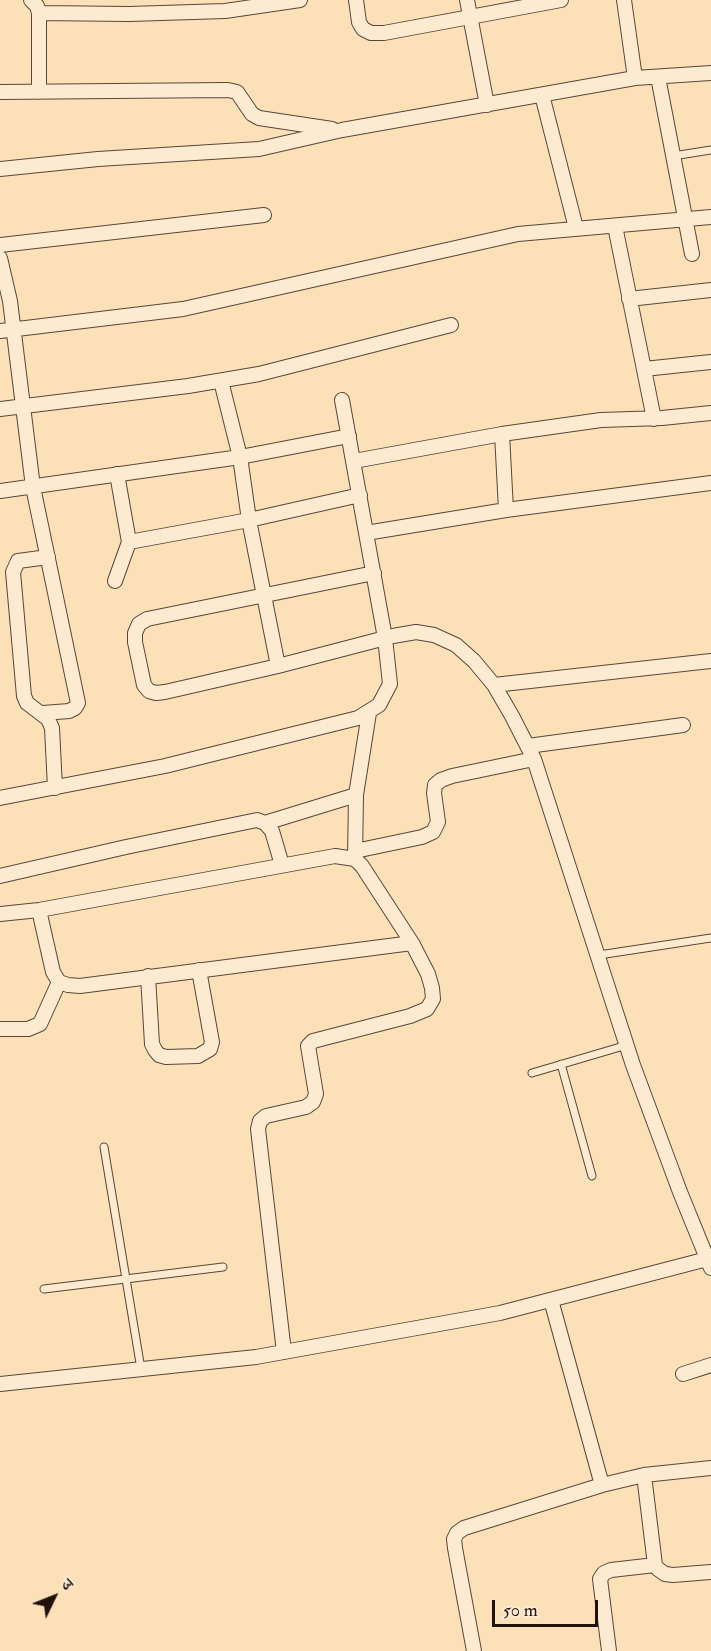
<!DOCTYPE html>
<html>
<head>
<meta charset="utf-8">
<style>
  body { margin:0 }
  #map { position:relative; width:711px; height:1651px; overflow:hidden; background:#fce0b8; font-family:"IM FELL Double Pica","Noto Serif Devanagari",serif }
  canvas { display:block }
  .north { position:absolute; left:24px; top:1567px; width:60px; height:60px; -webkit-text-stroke:4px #fdebd1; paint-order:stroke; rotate:47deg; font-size:16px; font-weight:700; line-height:24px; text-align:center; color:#22120d }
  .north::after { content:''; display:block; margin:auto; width:21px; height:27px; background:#22120d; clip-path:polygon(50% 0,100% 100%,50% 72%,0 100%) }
  .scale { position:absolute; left:492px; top:1600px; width:106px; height:27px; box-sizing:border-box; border:3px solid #22120d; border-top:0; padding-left:8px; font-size:18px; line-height:21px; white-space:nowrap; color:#22120d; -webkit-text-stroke:4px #fdebd1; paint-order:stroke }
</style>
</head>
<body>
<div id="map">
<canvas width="711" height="1651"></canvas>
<div class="north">उ</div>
<div class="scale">50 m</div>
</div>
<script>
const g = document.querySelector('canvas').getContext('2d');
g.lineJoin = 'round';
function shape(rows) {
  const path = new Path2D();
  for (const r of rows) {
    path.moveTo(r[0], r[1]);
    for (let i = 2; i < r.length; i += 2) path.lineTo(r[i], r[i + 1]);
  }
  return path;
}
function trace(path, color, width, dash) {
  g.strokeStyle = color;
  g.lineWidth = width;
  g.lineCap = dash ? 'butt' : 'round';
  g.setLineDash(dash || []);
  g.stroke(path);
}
const service = shape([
  [673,156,711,150],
  [599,955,711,938],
  [561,1064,592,1176],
  [532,1073,627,1045],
  [104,1147,141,1369],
  [44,1289,223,1267]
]);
const minor = shape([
  [31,0,37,6,39,13,39,92],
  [356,0,359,22,363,29,371,33,384,33,561,0],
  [467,0,487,105],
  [624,0,635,78],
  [39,13,129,14,225,11,300,0],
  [658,77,692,254],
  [0,92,228,90,237,92,252,114,259,118,332,129],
  [542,95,576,228],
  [0,169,98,159,259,149,342,130,635,78,711,73],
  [615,226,654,419],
  [0,245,264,215],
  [0,258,10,301,33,487,78,703,75,708,69,711,43,713],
  [629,299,711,290],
  [0,331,183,309,518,234,711,217],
  [644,369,711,362],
  [221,381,240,457,249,520,278,666],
  [0,409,188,386,259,374,451,325],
  [502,434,506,510],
  [354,461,502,434,601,420,662,418,711,413],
  [0,491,240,457,349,436],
  [366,533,506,510,711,483],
  [129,542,249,520,360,495],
  [48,557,18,561,13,572,24,696,27,703,48,719,52,728,55,788],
  [374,573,147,619,139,624,135,633,135,642,144,685,149,691,156,693,165,692,278,666,393,636,416,632,434,635,456,645,474,661,494,685,512,716,534,759,633,1065,680,1192,711,1268],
  [115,581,129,542,117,474],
  [494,685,711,661],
  [528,746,683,725],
  [0,798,165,766,358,718,379,705,390,684,385,638,342,400],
  [265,823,356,795],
  [355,851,422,837,433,832,438,822,434,793,435,785,441,780,452,776,534,759],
  [355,859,356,795,369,713],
  [0,876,126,847,257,820,265,823,272,831,282,865],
  [39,910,53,972,59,982,68,985,80,986,412,943],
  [0,914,39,910,335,856,355,859,362,866,412,943,428,974,432,988,433,999,427,1009,410,1016,313,1041,308,1046,316,1094,313,1102,306,1107,266,1116,260,1121,258,1129,284,1352],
  [148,976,152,1044,155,1050,159,1055,166,1057,198,1056,210,1049,212,1042,199,970],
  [0,1029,28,1029,40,1024,59,982],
  [683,1374,711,1365],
  [0,1384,256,1357,500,1313,711,1258],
  [644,1475,655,1565,658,1569,665,1574,673,1575,711,1572],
  [602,1485,644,1475,711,1468],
  [474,1651,455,1548,454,1539,457,1533,464,1528,602,1485,551,1300],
  [609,1651,600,1579,604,1573,611,1570,655,1565]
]);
trace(service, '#584638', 9);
trace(minor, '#584638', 16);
trace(service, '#fdebd1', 7);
trace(minor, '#fdebd1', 14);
</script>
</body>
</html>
